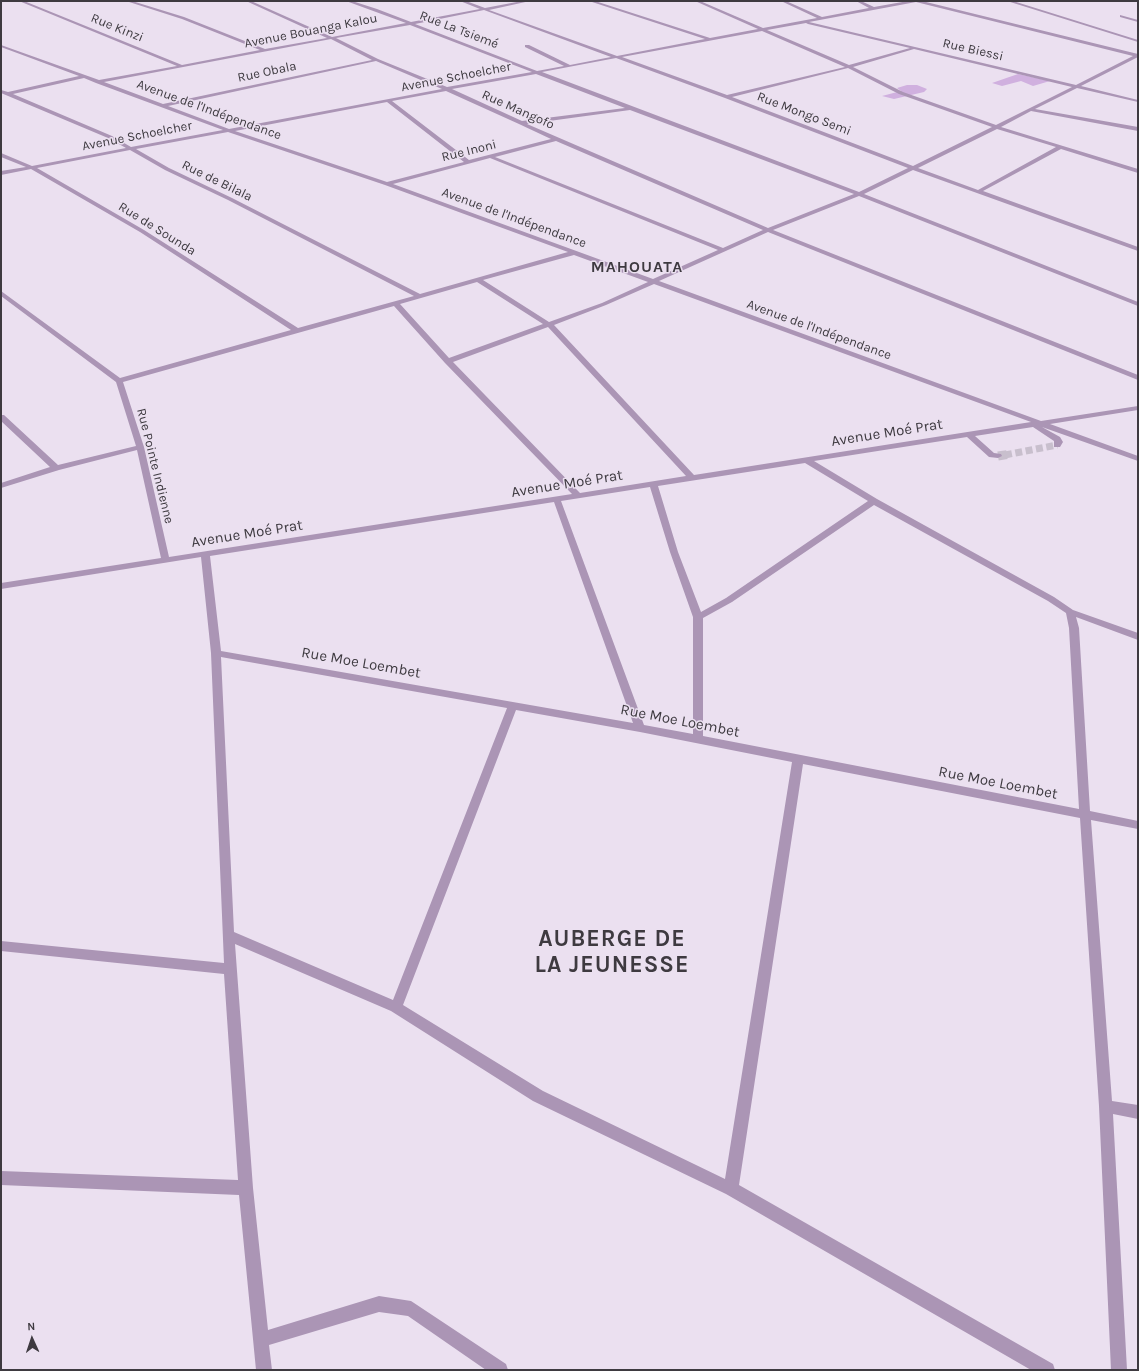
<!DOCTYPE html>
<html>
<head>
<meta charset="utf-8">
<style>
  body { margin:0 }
  #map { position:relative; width:1139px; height:1371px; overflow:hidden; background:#ebe0f0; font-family:Karla,sans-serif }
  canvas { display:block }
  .frame { position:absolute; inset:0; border:2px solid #3e3a40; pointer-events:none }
  .north { position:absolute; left:12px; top:1319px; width:40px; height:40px; -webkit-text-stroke:3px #ebe0f0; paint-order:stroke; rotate:357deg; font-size:11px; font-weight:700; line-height:16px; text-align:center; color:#3e3a40 }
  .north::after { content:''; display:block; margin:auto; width:14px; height:18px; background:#3e3a40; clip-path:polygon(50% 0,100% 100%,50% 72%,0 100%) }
</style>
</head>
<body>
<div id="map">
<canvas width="1139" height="1371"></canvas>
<div class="frame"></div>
<div class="north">N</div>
</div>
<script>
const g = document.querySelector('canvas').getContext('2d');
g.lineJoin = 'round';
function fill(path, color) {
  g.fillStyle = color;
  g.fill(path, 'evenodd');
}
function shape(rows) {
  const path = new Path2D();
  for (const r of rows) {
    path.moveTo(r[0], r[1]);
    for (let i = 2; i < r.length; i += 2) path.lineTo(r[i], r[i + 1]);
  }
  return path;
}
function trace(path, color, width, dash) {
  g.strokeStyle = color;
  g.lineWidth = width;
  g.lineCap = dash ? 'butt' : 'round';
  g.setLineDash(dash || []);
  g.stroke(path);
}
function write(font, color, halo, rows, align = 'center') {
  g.font = font + ' Karla,sans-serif';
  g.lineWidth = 3;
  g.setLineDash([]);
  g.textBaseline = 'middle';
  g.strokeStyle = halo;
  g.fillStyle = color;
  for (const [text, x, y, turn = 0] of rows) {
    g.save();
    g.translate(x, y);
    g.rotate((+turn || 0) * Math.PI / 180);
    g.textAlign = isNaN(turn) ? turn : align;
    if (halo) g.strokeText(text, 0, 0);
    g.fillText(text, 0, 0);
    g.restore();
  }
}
fill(shape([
  [1018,74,1050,81,1033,86,1021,81,1002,86,992,83],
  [907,85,917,85,927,89,924,92,894,99,882,96,901,91,897,88]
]), '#d0b0df');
trace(shape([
  [1005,455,1057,445]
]), '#c8bfcd', 7, [7, 3.5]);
trace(shape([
  [998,456,1011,454]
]), '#c8bfcd', 9, [9, 4.5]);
fill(shape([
  [19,1,24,1,182,65,260,50,182,19,126,1,132,1,184,17,265,49,327,38,246,1,251,1,332,37,406,23,346,1,352,1,377,9,411,22,480,9,460,1,466,1,485,8,522,1,530,1,489,10,617,56,705,39,589,1,595,1,710,38,758,29,695,1,700,1,763,28,817,18,781,1,786,1,822,17,869,8,856,1,861,1,874,7,908,1,922,1,1138,54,1138,57,1081,86,1138,100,1138,102,1077,88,1035,109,1138,127,1138,131,1031,111,1001,127,1138,169,1138,173,1061,149,983,191,1138,247,1138,251,913,170,864,194,1138,302,1138,306,859,196,773,230,1138,375,1138,380,768,232,659,281,1041,421,1138,406,1138,410,1050,424,1138,456,1138,461,1042,427,1060,437,1063,442,1060,447,1054,447,1054,441,1033,427,975,436,994,453,1001,454,1002,456,998,458,989,457,967,437,814,461,877,499,1054,597,1073,610,1138,633,1138,640,1076,617,1079,628,1090,811,1138,821,1138,829,1091,820,1112,1101,1138,1105,1138,1119,1113,1114,1127,1370,1111,1370,1099,1106,1080,818,803,764,739,1185,1053,1364,1055,1370,1031,1370,726,1194,533,1101,391,1011,235,944,253,1188,268,1330,379,1296,411,1301,506,1364,508,1370,486,1370,408,1316,379,1312,269,1345,272,1370,256,1370,239,1195,1,1185,1,1171,238,1180,224,974,1,951,1,941,224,963,211,653,201,557,1,589,1,583,161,558,137,450,59,470,1,488,1,483,50,467,1,421,1,415,4,415,58,465,136,446,116,382,1,296,1,291,120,378,291,330,140,232,31,169,1,175,1,171,26,167,1,157,1,153,32,166,126,148,108,138,1,93,1,90,8,92,79,76,1,47,1,45,99,80,177,66,19,1],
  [916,2,1133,56,1076,85,809,22,916,2],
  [484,10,611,57,570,65,529,45,525,45,525,47,564,66,537,71,415,24,484,10],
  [806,23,808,24,910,48,849,65,767,30,806,23],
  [410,25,532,72,447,87,378,59,336,38,410,25],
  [762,31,845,67,727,95,622,57,762,31],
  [331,39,372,60,163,104,104,82,331,39],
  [914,49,1072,87,996,125,903,92,853,67,914,49],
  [616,58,725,98,908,168,859,192,542,72,616,58],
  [376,61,442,89,229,129,168,106,376,61],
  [848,68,899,94,992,127,913,166,732,97,848,68],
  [536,74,625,108,522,121,452,89,536,74],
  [84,78,96,83,223,130,131,147,112,136,13,94,84,78],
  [446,91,519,124,551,139,469,160,392,101,446,91],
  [387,102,464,162,387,182,235,131,387,102],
  [630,110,854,194,768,228,527,124,630,110],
  [997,129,1056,147,978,190,918,168,997,129],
  [228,132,385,185,568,252,420,294,232,198,169,168,136,149,228,132],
  [556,141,763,230,723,248,495,157,556,141],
  [130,150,165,170,228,200,414,296,298,328,144,230,37,168,130,150],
  [490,158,718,250,653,279,393,184,490,158],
  [574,255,648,282,602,303,549,322,483,280,574,255],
  [477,282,543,324,449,358,400,304,477,282],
  [654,284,1031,422,694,475,554,325,606,305,654,284],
  [394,306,445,363,572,494,169,557,144,447,123,382,394,306],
  [548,327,686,476,580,493,453,362,548,327],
  [805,463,868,501,726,598,701,612,678,552,658,486,805,463],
  [650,487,670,552,693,617,693,734,644,725,561,501,650,487],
  [554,502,633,723,221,651,210,556,554,502],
  [874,505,1048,601,1066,613,1069,628,1079,809,703,736,703,618,732,602,874,505],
  [221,657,507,708,393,1000,234,932,221,657],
  [516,710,640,732,792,762,725,1179,543,1091,403,1005,516,710],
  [1007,1,1013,1,1138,40,1138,42,1007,1],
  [1120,15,1138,20,1138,22,1120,17,1120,15]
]), '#ab95b5');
write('13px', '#3e3a40', '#ebe0f0', [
  ["Rue Kinzi",117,28,22],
  ["Rue La Tsiemé",459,30,21],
  ["Avenue Bouanga Kalou",311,31,-11],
  ["Rue Biessi",973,50,13],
  ["Rue Obala",267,72,-12],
  ["Avenue Schoelcher",456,77,-11],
  ["Avenue de l'Indépendance",209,110,20],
  ["Rue Mangofo",518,110,24],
  ["Rue Mongo Semi",804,114,21],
  ["Avenue Schoelcher",137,136,-11],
  ["Rue Inoni",469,151,-14],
  ["Rue de Bilala",217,181,26],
  ["Avenue de l'Indépendance",514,218,20],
  ["Rue de Sounda",157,229,32],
  ["Avenue de l'Indépendance",819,330,20],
  ["Rue Pointe Indienne",155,466,76]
]);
write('15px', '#3e3a40', '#ebe0f0', [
  ["Avenue Moé Prat",887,433,-9],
  ["Avenue Moé Prat",567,484,-9],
  ["Avenue Moé Prat",247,534,-9],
  ["Rue Moe Loembet",361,663,10],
  ["Rue Moe Loembet",680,721,11],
  ["Rue Moe Loembet",998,783,11]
]);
g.letterSpacing = '1px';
write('bold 16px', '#3e3a40', '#ebe0f0', [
  ["MAHOUATA",637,267]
]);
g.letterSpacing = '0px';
g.letterSpacing = '1px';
write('bold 23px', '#3e3a40', '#ebe0f0', [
  ["AUBERGE DE",612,939],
  ["LA JEUNESSE",612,965]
]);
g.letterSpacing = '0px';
</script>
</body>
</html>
